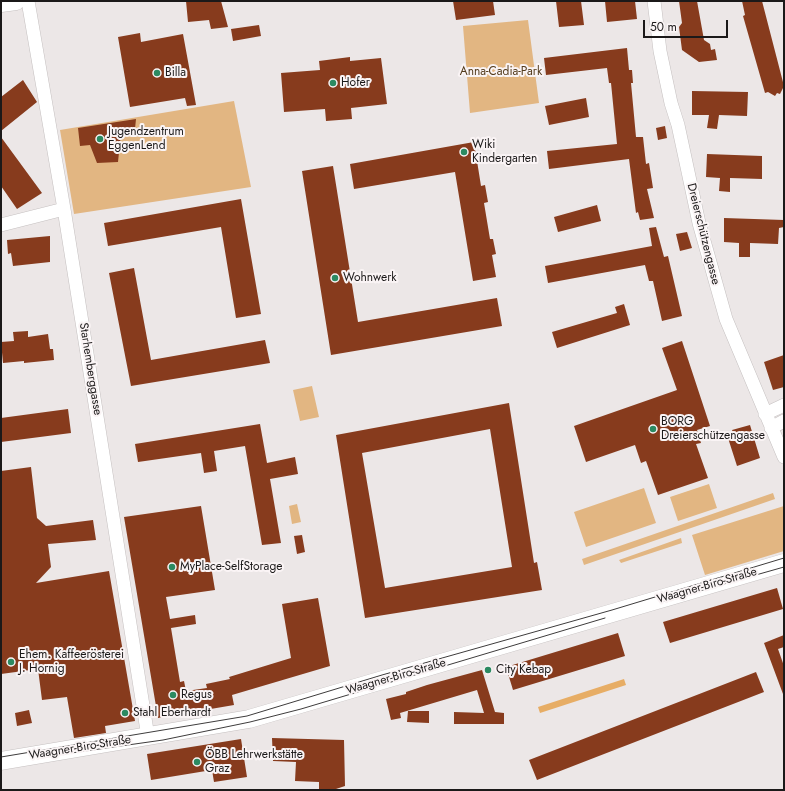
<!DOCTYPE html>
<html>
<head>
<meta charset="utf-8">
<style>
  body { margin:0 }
  #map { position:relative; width:785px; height:791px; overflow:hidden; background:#ece7e7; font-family:Jost,sans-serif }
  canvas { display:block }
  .frame { position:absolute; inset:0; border:2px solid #1b1919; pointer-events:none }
  .scale { position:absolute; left:643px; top:20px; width:85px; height:18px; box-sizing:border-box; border:2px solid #1b1919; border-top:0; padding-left:5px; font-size:12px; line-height:14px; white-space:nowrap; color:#1b1919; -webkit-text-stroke:3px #faf4f5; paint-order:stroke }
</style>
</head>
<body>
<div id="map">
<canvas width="785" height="791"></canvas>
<div class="frame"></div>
<div class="scale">50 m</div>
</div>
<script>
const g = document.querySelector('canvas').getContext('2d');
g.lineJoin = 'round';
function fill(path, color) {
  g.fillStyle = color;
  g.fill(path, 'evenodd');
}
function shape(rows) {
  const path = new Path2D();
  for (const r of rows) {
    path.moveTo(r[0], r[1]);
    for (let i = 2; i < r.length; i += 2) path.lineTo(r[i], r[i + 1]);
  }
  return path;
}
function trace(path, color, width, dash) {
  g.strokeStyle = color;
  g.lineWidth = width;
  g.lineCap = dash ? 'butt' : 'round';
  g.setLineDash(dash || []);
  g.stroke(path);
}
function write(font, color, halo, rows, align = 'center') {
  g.font = font + ' Jost,sans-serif';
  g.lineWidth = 4;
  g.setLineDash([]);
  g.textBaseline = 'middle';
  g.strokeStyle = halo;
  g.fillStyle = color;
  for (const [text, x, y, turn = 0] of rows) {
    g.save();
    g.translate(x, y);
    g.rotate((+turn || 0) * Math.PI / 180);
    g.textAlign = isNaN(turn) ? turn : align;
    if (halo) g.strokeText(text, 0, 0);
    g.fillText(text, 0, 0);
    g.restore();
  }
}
fill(shape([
  [528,20,539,103,470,113,463,26],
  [234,101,251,187,74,214,60,130],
  [312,386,319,417,300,421,293,390],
  [709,484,717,508,678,521,670,497],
  [644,488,656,523,586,547,574,512],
  [773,493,775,499,584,565,582,559],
  [297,504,301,522,292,524,289,506],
  [784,506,784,551,705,575,692,535],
  [681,538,682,543,621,563,619,560]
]), '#e2b682');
fill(shape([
  [624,679,626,685,540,713,538,707]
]), '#e7ad65');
fill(shape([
  [186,1,221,1,228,27,211,29,209,20,188,22],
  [453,1,493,1,495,15,456,20],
  [556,1,581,1,584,25,559,27],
  [605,1,635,1,637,19,607,22],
  [679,1,697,1,704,40,710,44,711,50,715,49,717,60,699,62,682,50,679,27,682,23],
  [742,1,762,1,784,86,780,94,777,93,775,96,768,92,765,93,743,16,745,15],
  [259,25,261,36,233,41,231,29],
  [140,33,141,42,183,34,196,105,187,106,185,98,130,107,118,37],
  [627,48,629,70,632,70,633,83,631,83,636,137,643,137,646,164,649,163,653,188,647,189,654,218,640,220,638,212,636,213,629,159,549,169,547,151,617,144,611,83,609,83,607,68,546,75,544,58],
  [350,57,350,61,381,58,387,104,351,108,352,119,326,121,325,109,284,112,281,73,320,70,319,61],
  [23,80,37,102,1,131,1,97],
  [692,91,748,92,747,116,719,115,717,129,707,128,709,115,692,115],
  [586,98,589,117,549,125,545,106],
  [136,119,135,129,121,133,118,162,97,163,90,145,80,146,78,128],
  [665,126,667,138,658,140,656,128],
  [1,137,42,193,17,209,1,186],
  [474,142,481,186,485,185,488,202,484,203,490,239,493,239,496,254,492,255,496,277,473,281,455,172,354,189,350,164],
  [707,154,762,156,762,179,730,178,730,192,719,191,720,178,706,177],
  [333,166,358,322,497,298,502,326,331,355,302,171],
  [241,199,261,314,236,318,221,227,108,246,104,223],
  [597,205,601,221,558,232,554,217],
  [724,218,784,220,784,227,779,228,778,244,750,243,750,257,739,257,739,243,724,242],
  [656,227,664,257,668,256,682,316,662,321,653,281,649,281,645,265,548,283,545,266,652,246,649,228],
  [687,232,692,248,680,251,676,234],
  [50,236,50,262,13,266,11,253,8,254,7,240],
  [134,268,151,360,265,340,270,363,131,386,109,273],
  [624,304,630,325,557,348,552,332,617,313,615,307],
  [28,331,28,337,48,334,50,349,53,349,54,360,24,363,24,361,3,363,1,342,14,341,13,332],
  [682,341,710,426,697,430,701,443,696,444,708,478,658,495,646,461,641,463,635,445,586,462,574,426,677,390,662,348],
  [784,355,784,387,773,390,764,362],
  [509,403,534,563,537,562,542,590,365,618,336,435],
  [490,429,512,567,385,588,362,453],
  [68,409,71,433,1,442,1,418],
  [260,424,267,463,295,457,298,474,270,479,281,543,262,545,245,446,214,451,217,471,204,473,201,453,138,462,135,444],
  [750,425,760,458,737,466,728,438,734,435,732,430],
  [31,467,37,518,46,526,93,520,96,540,48,544,51,567,36,583,109,571,135,721,105,726,106,733,74,738,67,697,42,700,38,669,1,674,1,471],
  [201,506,215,590,166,597,170,619,195,615,196,624,171,628,180,682,184,681,186,691,207,688,206,684,230,679,229,677,291,658,282,604,318,598,330,666,232,695,234,705,158,718,124,517],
  [302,535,305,552,297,554,294,536],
  [777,588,783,609,670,643,663,622],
  [618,633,625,656,513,690,506,667],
  [784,635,784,647,778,649,784,666,783,694,764,643],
  [482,670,495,712,504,713,504,724,454,724,454,712,484,713,477,690,400,713,401,718,391,720,386,699,406,694,406,692,427,685],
  [756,672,764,692,537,780,529,760],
  [29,710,32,723,17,726,15,713],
  [408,711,429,711,429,723,407,722],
  [272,738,344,740,345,786,333,790,319,790,319,782,295,781,296,762,273,761],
  [241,739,247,777,214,782,212,770,151,780,147,754]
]), '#873b1d');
const street = shape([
  [28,1,64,209,148,737],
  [654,1,660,51,671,103,678,125,699,223,726,319,784,457],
  [1,225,64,209],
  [765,414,784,405],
  [771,428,784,421]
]);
const secondary = shape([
  [1,3,16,1],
  [1,761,249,719,784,563]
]);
trace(street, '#c5c0c0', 14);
trace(secondary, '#c5c0c0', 19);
trace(street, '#fff', 13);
trace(secondary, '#fff', 18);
trace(shape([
  [664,601,784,567],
  [1,757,247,716,382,675,612,610,784,558],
  [43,757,163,740,250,722,301,709,605,618]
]), '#3e3c3c', 1);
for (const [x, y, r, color] of [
  [157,73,4,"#2c8a61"],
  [333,83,4,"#2c8a61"],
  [100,139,4,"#2c8a61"],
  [464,152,4,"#2c8a61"],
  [335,278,4,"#2c8a61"],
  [653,429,4,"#2c8a61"],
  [172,567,4,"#2c8a61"],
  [11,662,4,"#2c8a61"],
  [488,670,4,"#2c8a61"],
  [173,695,4,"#2c8a61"],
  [125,713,4,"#2c8a61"],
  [197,762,4,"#2c8a61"]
]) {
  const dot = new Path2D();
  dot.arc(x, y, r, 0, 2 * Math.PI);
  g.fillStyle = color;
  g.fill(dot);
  trace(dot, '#faf4f5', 1.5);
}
write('12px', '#533b1c', '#faf4f5', [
  ["Anna-Cadia-Park",501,72]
]);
write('12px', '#1b1919', '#faf4f5', [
  ["Billa",165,73],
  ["Hofer",341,83],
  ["Jugendzentrum",108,132],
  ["EggenLend",108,146],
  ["Wiki",472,145],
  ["Kindergarten",472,159],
  ["Wohnwerk",343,278],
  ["BORG",661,422],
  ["Dreierschützengasse",661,436],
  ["MyPlace-SelfStorage",180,567],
  ["Ehem. Kaffeerösterei",19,655],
  ["J. Hornig",19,669],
  ["City Kebap",496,670],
  ["Regus",181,695],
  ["Stahl Eberhardt",133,713],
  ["ÖBB Lehrwerkstätte",205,755],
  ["Graz",205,769]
], 'left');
write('12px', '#1b1919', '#faf4f5', [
  ["Dreierschützengasse",703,234,76],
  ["Starhemberggasse",90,369,81],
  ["Waagner-Biro-Straße",707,586,-16],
  ["Waagner-Biro-Straße",396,677,-16],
  ["Waagner-Biro-Straße",80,748,-9]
]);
</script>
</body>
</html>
